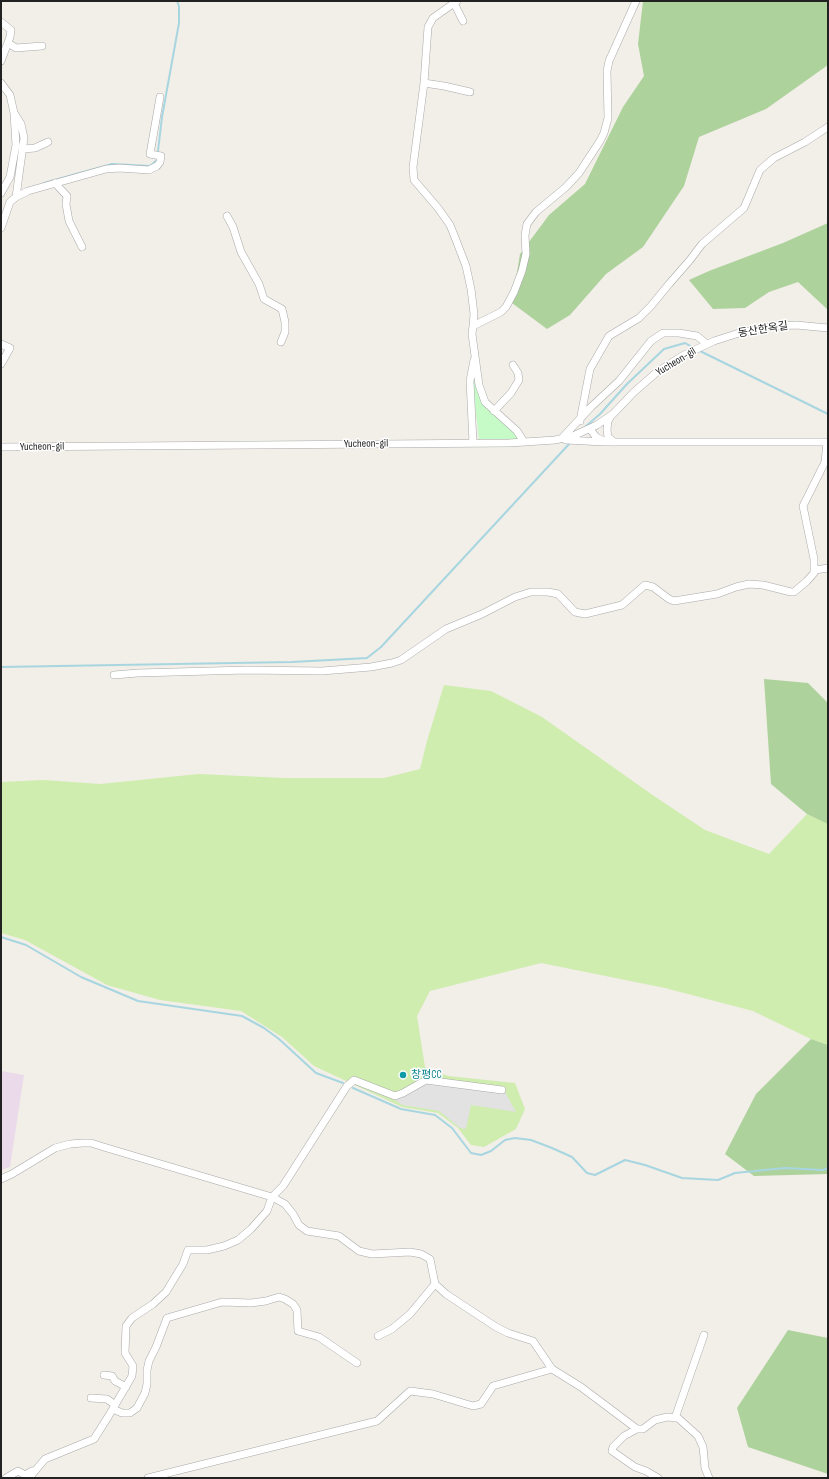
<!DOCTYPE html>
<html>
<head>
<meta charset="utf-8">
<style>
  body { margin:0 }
  #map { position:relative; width:829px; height:1479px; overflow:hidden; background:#f2eee8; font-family:"Sofia Sans Condensed",sans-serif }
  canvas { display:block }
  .frame { position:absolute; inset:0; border:2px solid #222; pointer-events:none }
</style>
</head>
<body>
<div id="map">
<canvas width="829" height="1479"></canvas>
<div class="frame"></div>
</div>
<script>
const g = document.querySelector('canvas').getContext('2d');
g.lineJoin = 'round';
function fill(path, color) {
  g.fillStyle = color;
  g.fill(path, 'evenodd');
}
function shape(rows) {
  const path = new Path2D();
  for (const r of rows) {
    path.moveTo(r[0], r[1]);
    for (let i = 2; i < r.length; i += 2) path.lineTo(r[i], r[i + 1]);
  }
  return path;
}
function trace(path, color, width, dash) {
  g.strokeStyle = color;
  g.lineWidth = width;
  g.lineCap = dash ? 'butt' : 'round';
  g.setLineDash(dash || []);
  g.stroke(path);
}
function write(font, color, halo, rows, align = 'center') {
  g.font = font + ' "Sofia Sans Condensed","Noto Sans KR",sans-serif';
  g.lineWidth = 3;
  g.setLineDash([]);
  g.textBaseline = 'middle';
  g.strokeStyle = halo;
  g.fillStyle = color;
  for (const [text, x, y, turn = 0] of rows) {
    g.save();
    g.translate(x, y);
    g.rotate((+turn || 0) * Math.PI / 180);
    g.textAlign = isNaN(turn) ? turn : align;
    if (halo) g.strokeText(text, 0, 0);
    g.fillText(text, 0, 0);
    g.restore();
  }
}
fill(shape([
  [1,1071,24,1075,10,1167,1,1170]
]), '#ebdae9');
fill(shape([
  [444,685,491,691,542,717,654,796,705,830,769,854,807,814,828,823,828,1045,811,1039,753,1011,665,988,541,963,430,991,417,1016,425,1067,448,1076,515,1083,525,1109,516,1129,484,1147,471,1145,458,1128,438,1113,402,1107,314,1066,282,1037,241,1011,160,1000,107,985,25,940,1,933,1,782,44,780,100,784,199,774,284,778,384,778,420,769,427,741]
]), '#cfedae');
fill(shape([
  [643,1,828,1,828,65,766,109,699,137,684,186,643,247,606,274,570,315,547,329,512,303,520,254,549,215,585,184,623,107,644,76,638,44],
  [828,223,828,310,798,282,769,292,745,308,713,309,689,280,709,271,783,243],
  [764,679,808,683,828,703,828,824,807,814,771,784],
  [811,1039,828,1045,828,1174,754,1176,725,1154,756,1094],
  [788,1330,828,1338,828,1474,748,1447,737,1408]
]), '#aed29c');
fill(shape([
  [475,377,481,399,513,431,519,439,479,439,474,397,473,382,474,378]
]), '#c6fbc8');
fill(shape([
  [427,1082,505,1092,516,1112,471,1105,466,1129,460,1128,439,1111,402,1105,394,1099]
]), '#e2e2e2');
trace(shape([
  [158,151,162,117,179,23,179,6,177,1],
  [44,183,112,164,150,166,157,160],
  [700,351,828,414],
  [585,427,600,414,627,384,664,349,685,343,694,348],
  [1,667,292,662,367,658,381,647,570,443],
  [1,937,26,945,81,977,138,1001,242,1016,264,1028,279,1039,316,1073,343,1083],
  [353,1088,401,1109,435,1115,452,1128,471,1153,481,1155,491,1151,505,1140,515,1138,531,1140,552,1148,572,1157,587,1173,595,1175,625,1160,645,1165,682,1178,718,1180,735,1173,785,1168,823,1170,828,1168]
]), '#a8d6e0', 2);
const minor = shape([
  [457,1,433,18,428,27,424,83,413,167,414,180,438,208,450,225,456,240,466,266,471,289,474,314,473,326],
  [454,3,463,21],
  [1,22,11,30,10,37,1,61],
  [8,43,16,48,42,46],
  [1,83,10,95,14,113,16,145,10,177,1,193],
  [424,83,444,86,470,92],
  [14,113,21,124,24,138,16,197],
  [23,149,35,148,48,142],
  [55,183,67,196,66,204,69,221,82,247],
  [227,216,233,227,241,252,259,284,264,299,282,309,285,322,285,332,281,342],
  [1,228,10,202,16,197,28,191,106,169,119,168,149,170,157,166,160,162,161,156,150,154,160,97],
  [1,344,10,348,1,364],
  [494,411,511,393,519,380,518,373,513,365],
  [611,416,608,421,607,430,608,437,614,442],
  [580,421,590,369,609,336,639,318,651,306,669,284,690,260,702,244,744,208,760,170,774,158,805,142,828,127],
  [590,429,596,437,606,442,828,442],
  [562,438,591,407,619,381,651,341,663,333,679,333,697,336,707,344],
  [566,440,604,442],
  [524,442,517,431,485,402,479,385,472,334,473,326,501,312,506,307,514,292,522,271,526,254,525,235,527,224,536,212,566,187,579,173,600,141,604,133,608,118,607,71,609,61,636,1],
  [473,443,470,381,474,360],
  [1,447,509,443,555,440,573,436,597,425,613,414,634,392,657,372,682,356,714,341,739,333,775,326,796,325,828,328],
  [815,570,828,568],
  [114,675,138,673,247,670,322,671,371,667,392,663,401,660,446,629,482,614,515,597,531,592,548,592,558,594,575,612,585,614,622,605,645,585,653,587,669,599,674,601,717,594,736,587,749,584,763,585,791,592,794,592,807,581,814,573,814,559,803,506,825,462,827,442],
  [1,1179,12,1174,55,1148,70,1144,83,1143,91,1143,107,1148,272,1197,283,1186,347,1086,354,1080,395,1096,403,1093,426,1080,502,1090],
  [378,1336,392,1329,410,1314,435,1284],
  [104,1375,112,1376,115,1381,126,1387],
  [91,1398,107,1399,115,1405],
  [113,1409,122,1413,130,1413,137,1408,145,1393,147,1384,147,1370,149,1361,156,1347,167,1318,222,1302,251,1303,266,1301,279,1297,285,1299,293,1304,297,1310,298,1331,319,1337,357,1363],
  [675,1418,704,1335],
  [637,1429,624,1436,613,1447,612,1451,635,1467,646,1471,658,1478],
  [6,1478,18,1471,25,1475,32,1471],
  [29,1478,45,1459,94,1439,108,1417,132,1376,133,1366,125,1353,126,1326,132,1318,153,1304,166,1292,183,1264,188,1250,207,1250,224,1246,238,1240,251,1229,267,1211,272,1197,285,1204,293,1214,299,1225,307,1231,339,1236,359,1251,372,1254,410,1252,421,1254,430,1259,435,1284,446,1294,496,1327,508,1333,533,1341,552,1369],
  [148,1478,377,1421,410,1391,433,1394,473,1406,481,1404,493,1386,552,1369,581,1387,637,1429,643,1429,655,1420,667,1417,678,1418,698,1436,703,1447,705,1468,709,1478]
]);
trace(minor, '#a9a9a9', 8);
trace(minor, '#fff', 7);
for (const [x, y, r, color] of [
  [403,1075,4,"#0f9aa8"]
]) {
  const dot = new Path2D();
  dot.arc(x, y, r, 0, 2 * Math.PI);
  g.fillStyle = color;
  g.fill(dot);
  trace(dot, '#fff', 1.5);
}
write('11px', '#222', '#fff', [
  ["동산한옥길",763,330,-9],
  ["Yucheon-gil",676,362,-31],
  ["Yucheon-gil",366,444,-1],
  ["Yucheon-gil",42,447,-1]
]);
write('11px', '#0d838f', '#fff', [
  ["창평CC",411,1075]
], 'left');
</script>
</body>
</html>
